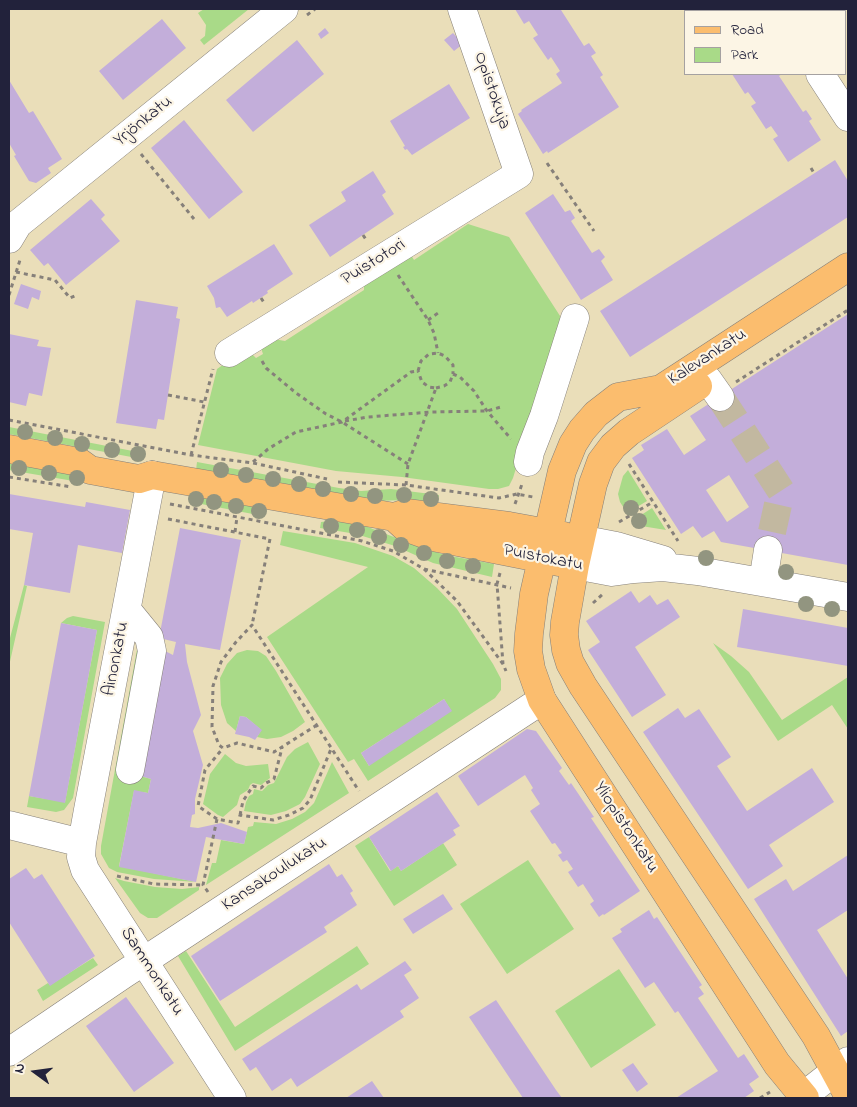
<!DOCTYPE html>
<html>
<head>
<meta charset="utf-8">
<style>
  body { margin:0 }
  #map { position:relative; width:857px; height:1107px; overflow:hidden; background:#eadeb9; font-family:"Indie Flower",sans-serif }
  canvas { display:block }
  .frame { position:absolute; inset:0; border:10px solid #22223b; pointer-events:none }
  .legend { position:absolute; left:684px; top:10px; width:162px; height:65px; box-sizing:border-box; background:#fcf5e5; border:1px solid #a5a1a1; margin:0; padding:6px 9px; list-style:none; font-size:15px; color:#22223b }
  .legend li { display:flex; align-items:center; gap:10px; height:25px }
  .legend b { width:25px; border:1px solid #a5a1a1 }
  .north { position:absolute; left:10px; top:1047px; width:50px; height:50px; -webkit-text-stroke:4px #fcf5e5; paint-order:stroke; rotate:284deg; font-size:14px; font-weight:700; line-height:20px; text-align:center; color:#22223b }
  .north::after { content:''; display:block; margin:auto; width:18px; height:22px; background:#22223b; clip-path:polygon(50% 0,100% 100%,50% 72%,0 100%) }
</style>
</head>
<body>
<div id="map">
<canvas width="857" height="1107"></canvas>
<div class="frame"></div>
<ul class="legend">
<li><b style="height:6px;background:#fbbd6e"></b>Road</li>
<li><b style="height:14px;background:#a9da88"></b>Park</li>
</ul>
<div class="north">N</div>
</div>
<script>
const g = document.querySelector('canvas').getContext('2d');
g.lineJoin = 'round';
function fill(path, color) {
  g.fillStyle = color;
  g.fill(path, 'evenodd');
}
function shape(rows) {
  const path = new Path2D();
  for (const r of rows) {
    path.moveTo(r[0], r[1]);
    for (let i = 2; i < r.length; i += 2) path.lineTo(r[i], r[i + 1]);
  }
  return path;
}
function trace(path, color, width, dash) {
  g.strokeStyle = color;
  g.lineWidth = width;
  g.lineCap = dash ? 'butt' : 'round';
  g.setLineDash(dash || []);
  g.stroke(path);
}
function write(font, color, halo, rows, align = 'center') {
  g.font = font + ' "Indie Flower",sans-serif';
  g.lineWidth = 4.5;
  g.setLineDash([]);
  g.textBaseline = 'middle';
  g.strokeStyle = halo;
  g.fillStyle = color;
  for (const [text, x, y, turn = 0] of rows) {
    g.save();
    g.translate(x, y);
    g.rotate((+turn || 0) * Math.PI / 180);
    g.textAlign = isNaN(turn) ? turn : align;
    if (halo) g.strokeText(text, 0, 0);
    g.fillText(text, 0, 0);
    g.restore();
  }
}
fill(shape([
  [204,9,249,9,204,45,200,40,205,36,206,25,198,13],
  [468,224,509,237,562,319,513,478,509,486,498,489,489,489,402,477,336,471,198,445,217,369,244,350,250,352,256,358,263,354,260,345,268,338,285,341,364,290,364,278,409,252,414,260],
  [9,427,143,453,142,459,9,434],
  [9,462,100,478,138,492,9,470],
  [197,462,339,488,361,491,391,489,439,495,437,504,407,500,375,501,196,470],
  [628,470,647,501,627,513,620,502,618,494,623,476],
  [193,492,242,502,264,509,263,516,191,502],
  [652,508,666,530,635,525,632,521],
  [337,520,352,521,420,547,445,555,494,564,492,577,433,563,395,546,356,534,320,528,321,522],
  [283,531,355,543,393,556,414,568,437,588,457,609,493,664,501,679,501,690,495,698,368,781,354,759,348,762,267,637,368,567,280,545],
  [444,699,451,711,415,718],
  [395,731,369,766,361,753],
  [24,585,27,586,9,666,9,638,10,638],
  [73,616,105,622,73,798,64,810,56,812,27,807,29,796,65,802,97,630,61,623,67,618],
  [713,643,731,656,749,672,782,720,848,677,848,729,832,705,778,741],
  [138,644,146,646,137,775,151,779,148,793,134,791,119,866,196,882,154,879,117,872,109,868,101,854,101,846],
  [247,650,258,651,266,656,276,671,305,722,293,731,281,737,267,739,257,737,261,730,246,717,240,716,236,731,227,723,221,705,220,678,227,664,237,653],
  [308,742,320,764,305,797,300,804,286,811,271,815,244,811,246,802,249,796,253,794,254,789,262,791,268,785,274,783,287,757,295,749],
  [225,754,236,763,246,766,268,764,270,778,261,785,253,783,250,785,248,790,240,795,237,805,223,817,218,815,203,804,210,774],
  [332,762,349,793,206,885,212,863,216,863,221,840,244,844,248,827,253,826,254,822,276,824,292,819,305,812,314,803],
  [369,837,390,871,398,866,401,871,443,843,457,865,394,906,355,846],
  [528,860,574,929,507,974,460,904],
  [115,878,124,881,155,887,182,889,199,887,199,890,157,918,148,918,140,913],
  [357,946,369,964,235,1051,178,956,186,951,235,1027],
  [93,958,98,965,43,1001,37,990,48,983,50,985],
  [619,969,656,1025,591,1068,555,1011]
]), '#a9da88');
fill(shape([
  [515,9,563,9,561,10,584,46,589,43,596,53,591,56,603,75,600,77,619,107,548,153,547,151,543,154,518,114,522,111,521,110,562,83,556,74,560,71,551,57,548,60,533,38,538,35,529,21,524,24],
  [691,9,737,9,739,11,692,11],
  [162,19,186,48,123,100,99,71],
  [325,28,329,33,321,39,318,34],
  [453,33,463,44,454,51,444,40],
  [297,40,324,74,253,132,226,100],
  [732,74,782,74,779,76,803,112,806,110,812,119,809,121,821,140,788,162,773,139,778,136,771,126,766,129,751,106,756,103,748,92,745,94],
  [9,80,29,113,33,111,62,159,48,168,51,173,36,183,29,181,14,156,16,155,9,143],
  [449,84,470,118,412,155,407,149,405,150,403,147,405,146,390,121],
  [184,120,243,192,209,219,151,148],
  [835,160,848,181,848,217,630,357,600,311],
  [373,171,386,192,382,195,394,214,330,257,309,225,346,201,341,192],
  [553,194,565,212,570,210,575,218,571,221,592,253,599,249,605,257,601,261,613,280,581,300,525,213],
  [91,199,105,215,101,219,120,241,66,285,48,263,44,266,30,250],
  [274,244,293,274,267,291,268,293,253,303,252,301,227,317,220,307,216,308,214,298,207,286],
  [21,284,41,291,39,300,32,297,28,309,14,304],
  [136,300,178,307,176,318,180,319,164,420,158,419,156,429,116,423],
  [848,314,848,565,721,542,714,531,702,538,693,526,681,534,632,458,644,450,641,445,667,429,684,455,706,440,690,416],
  [729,475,749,507,727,522,706,490],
  [9,334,39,340,37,346,51,348,42,396,29,393,26,406,9,402],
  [9,494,85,507,86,502,130,510,122,553,78,545,70,593,24,585,33,533,9,529],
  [180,528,241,540,220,650,185,644,187,662,201,715,193,731,203,765,195,799,195,814,192,815,190,827,198,828,221,823,247,832,244,844,206,837,196,882,119,867,134,790,148,793,151,779,137,775,161,649,173,655,176,642,159,638],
  [631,591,639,603,650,595,657,605,668,599,680,617,635,647,666,695,632,717,588,650,600,642,586,621],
  [743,609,848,628,848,666,737,647],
  [61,623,97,630,65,803,29,796],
  [444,699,452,711,369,766,361,753],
  [678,708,685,718,699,709,731,757,717,766,747,811,812,768,834,802,769,845,783,866,748,889,643,732],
  [240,716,246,717,262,730,255,740,249,737,235,734],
  [527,729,536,731,562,768,559,771,569,785,571,783,594,817,591,818,640,891,604,915,603,914,599,917,590,904,594,901,583,884,578,887,568,872,573,869,567,860,563,862,558,855,562,853,555,843,552,844,530,811,540,804,531,790,533,788,525,775,478,806,458,776],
  [437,792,460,826,453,830,456,835,401,871,398,866,391,871,369,837],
  [848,855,848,910,817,930,848,979,848,1031,841,1036,754,899,786,879,793,891],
  [329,864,337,877,342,874,353,891,350,893,357,905,324,927,327,932,220,1001,191,956],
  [26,868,34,879,42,874,95,956,50,986,9,922,9,879],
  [443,894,453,909,413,934,403,919],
  [649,910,654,919,657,917,702,985,699,987,704,994,698,998,738,1058,744,1054,759,1077,749,1084,754,1091,744,1098,676,1098,718,1071,678,1011,675,1013,654,982,645,988,612,938,622,932,620,929],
  [405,961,412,970,404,975,419,998,400,1011,404,1017,297,1087,291,1078,272,1091,256,1067,250,1071,242,1059,357,984,361,990],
  [126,997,174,1063,134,1092,86,1026],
  [496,1000,556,1090,562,1098,523,1098,469,1017],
  [633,1063,648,1084,637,1092,622,1070],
  [372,1081,384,1098,346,1098]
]), '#c3aeda');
trace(shape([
  [720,397,781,491,768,550]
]), '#c2b8a0', 28, [28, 14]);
const minor = shape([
  [778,9,779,11],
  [820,74,848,117],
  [9,239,18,224,284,9],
  [229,353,519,174,462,9],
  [708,380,720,397],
  [528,462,530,452,544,416,575,318],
  [152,475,88,810,82,843,81,857,85,870,232,1098],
  [580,539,616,546,663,560],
  [575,565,612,572,634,569,663,567,698,571,848,597],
  [763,582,768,550],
  [127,610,149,637,152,651,130,770],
  [9,825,82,843],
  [9,1052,124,974,542,700],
  [801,1098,848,1061]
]);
const major = shape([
  [698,386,629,432,613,446,601,462,593,484,575,565,565,622,564,635,566,650,570,663,583,686,816,1036,848,1095],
  [9,449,79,462,90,470,139,479,152,475,394,517,406,513,509,526,564,536],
  [394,517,405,527,433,537,559,562],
  [805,1098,777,1064,542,700,531,669,528,651,529,634,534,594,562,471,573,444,582,430,596,414,618,397,661,389,848,267]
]);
trace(minor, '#86807a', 29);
trace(major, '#86807a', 29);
trace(shape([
  [307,15,315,9],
  [141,154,194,219],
  [547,163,594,231],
  [811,168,814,173],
  [363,235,367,241],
  [16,272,55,280,70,298,77,295],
  [398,275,428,320,434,333,438,353],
  [9,295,20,260],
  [261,298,265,304],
  [428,320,438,313],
  [262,361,266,368,296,393,326,414,342,422,408,464],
  [736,382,848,310],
  [436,388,444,386,450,382,453,374,460,377,474,391,487,411,511,439],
  [168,395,204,402],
  [9,420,191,455,253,463,327,479],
  [345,421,368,417,431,412,487,411,501,407],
  [191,455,213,369],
  [253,462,268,449,296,432,342,422,411,372,418,371,421,361,429,354,438,353,445,356,453,365,453,374],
  [629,464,678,541],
  [9,477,72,487],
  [338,482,406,485,499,498,517,494,533,497],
  [406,485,408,464,436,388,429,387,422,382,418,371],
  [170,504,362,541,393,551,424,569,511,588],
  [515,504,522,484],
  [168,519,270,539,252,625],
  [619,522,653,502],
  [235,532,237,517],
  [424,569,457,601,503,664],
  [500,573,497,584,503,664,506,671],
  [593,603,603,594],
  [317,725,274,752,237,743,223,748,219,745,212,727,213,686,221,662,236,642,252,625,359,791],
  [240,815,243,801,253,786,261,788,266,783,274,779,282,748],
  [217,819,198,806,205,770,223,748],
  [117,876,154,884,203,885],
  [208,892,203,885,217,819,238,823,240,815,273,820,289,815,303,808,310,800,331,749],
  [760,1098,770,1092]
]), '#86807a', 3, [4, 4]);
trace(minor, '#fff', 28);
trace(major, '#fbbd6e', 28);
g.fillStyle = '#929580';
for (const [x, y] of [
  [25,432],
  [55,438],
  [82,444],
  [112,450],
  [138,454],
  [19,468],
  [221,470],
  [49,473],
  [246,475],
  [77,478],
  [273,479],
  [299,484],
  [323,489],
  [351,494],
  [404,495],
  [375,496],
  [196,499],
  [431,499],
  [214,502],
  [236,506],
  [631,508],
  [259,511],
  [639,521],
  [331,526],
  [357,530],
  [379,537],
  [401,545],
  [424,553],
  [706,558],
  [447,561],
  [473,566],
  [786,572],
  [806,604],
  [832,609]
]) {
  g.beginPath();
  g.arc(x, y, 8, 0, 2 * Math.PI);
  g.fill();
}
write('18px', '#22223b', '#fcf5e5', [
  ["Opistokuja",491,91,71],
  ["Yrjönkatu",144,122,-39],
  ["Puistotori",374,263,-32],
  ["Kalevankatu",708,358,-33],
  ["Puistokatu",543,559,11],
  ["Ainonkatu",117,659,-79],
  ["Yliopistonkatu",625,828,57],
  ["Kansakoulukatu",275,875,-33],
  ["Sammonkatu",151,972,57]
]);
</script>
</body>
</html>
